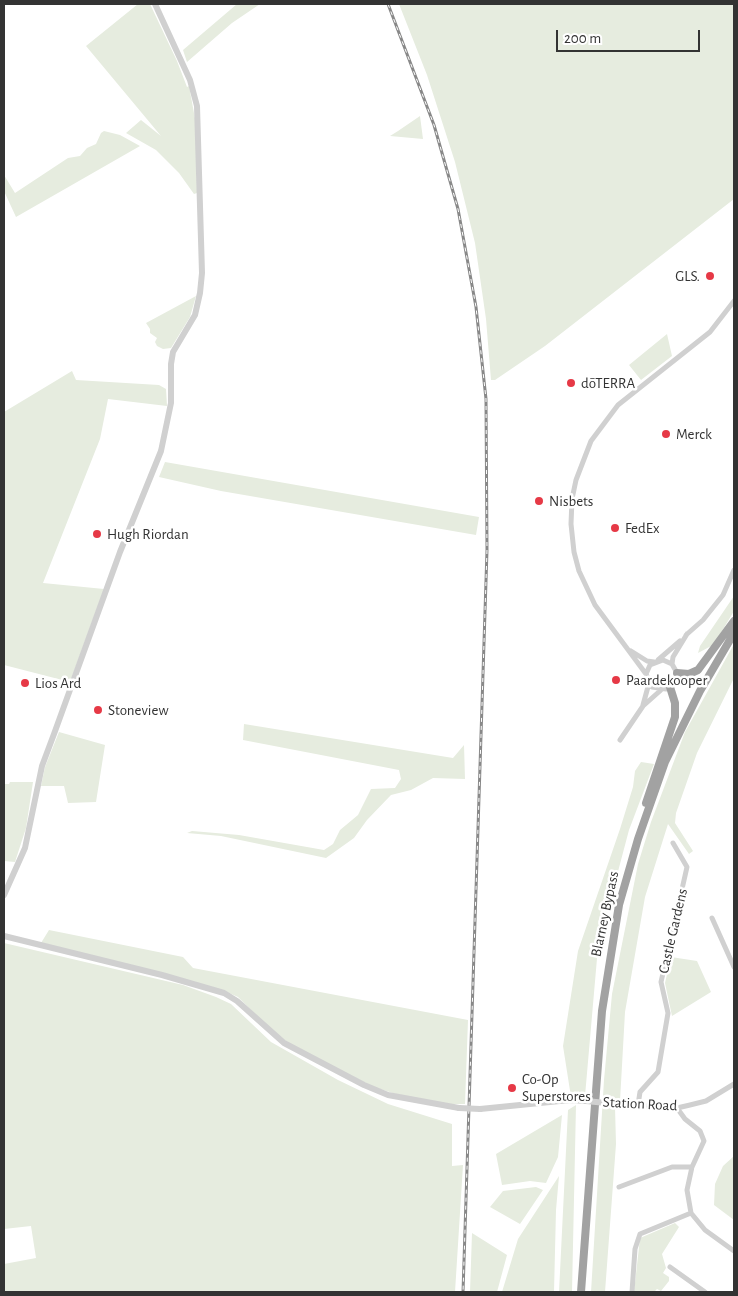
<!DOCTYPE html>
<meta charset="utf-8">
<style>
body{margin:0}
#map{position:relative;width:738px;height:1296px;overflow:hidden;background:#fff;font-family:"Alegreya Sans",sans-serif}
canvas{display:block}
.frame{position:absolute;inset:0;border:5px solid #333;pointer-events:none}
.scale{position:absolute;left:556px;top:30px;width:144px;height:22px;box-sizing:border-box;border:2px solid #333;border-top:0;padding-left:6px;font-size:15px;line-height:18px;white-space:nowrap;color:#333;-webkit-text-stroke:4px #fff;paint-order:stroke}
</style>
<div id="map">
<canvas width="738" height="1296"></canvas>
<div class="frame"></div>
<div class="scale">200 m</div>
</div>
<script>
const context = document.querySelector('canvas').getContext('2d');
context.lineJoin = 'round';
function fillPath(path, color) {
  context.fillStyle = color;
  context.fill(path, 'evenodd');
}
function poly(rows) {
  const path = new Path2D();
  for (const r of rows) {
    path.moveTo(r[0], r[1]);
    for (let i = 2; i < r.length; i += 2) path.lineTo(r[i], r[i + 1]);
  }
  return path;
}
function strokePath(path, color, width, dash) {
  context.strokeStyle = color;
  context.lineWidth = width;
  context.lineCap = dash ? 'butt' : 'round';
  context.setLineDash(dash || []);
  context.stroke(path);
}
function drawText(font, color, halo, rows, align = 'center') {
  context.font = font + ' "Alegreya Sans",sans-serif';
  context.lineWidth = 5;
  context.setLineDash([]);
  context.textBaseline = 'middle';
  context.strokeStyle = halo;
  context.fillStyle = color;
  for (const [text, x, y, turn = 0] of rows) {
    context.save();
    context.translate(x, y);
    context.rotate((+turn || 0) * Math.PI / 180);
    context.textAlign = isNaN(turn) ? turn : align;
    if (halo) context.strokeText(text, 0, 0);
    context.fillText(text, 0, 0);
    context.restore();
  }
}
fillPath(poly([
 [138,4,150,4,177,61,187,87,189,86,196,124,197,193,194,194,179,173,156,150,126,133,141,120,161,136,86,46],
 [237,4,260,4,232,23,187,62,183,50],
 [399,4,734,4,734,199,545,346,495,380,491,380,486,319,475,243,455,162,427,75],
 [420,116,423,139,390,136,398,131],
 [104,131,120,135,140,146,16,217,4,191,4,175,15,193,68,158,80,156,87,148,96,144,101,133],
 [196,296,190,317,171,348,163,349,157,346,155,342,157,338,150,333,150,329,146,323],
 [667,334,672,356,641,380,629,365],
 [72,371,76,380,159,385,166,389,167,406,108,399,100,439,43,583,104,589,70,682,4,665,4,412],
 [165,462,479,517,476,535,221,491,159,477],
 [734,596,734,611,725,626,713,645,698,653,700,646],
 [734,644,734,678,697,753,676,813,675,823,693,851,689,854,668,824,645,897,625,1012,620,1101,616,1101,615,1107,616,1144,605,1292,591,1292,604,1080,612,994,638,864,651,822,685,732],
 [244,724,453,758,464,745,465,779,433,778,411,790,391,795,367,820,354,838,326,858,221,836,187,833,192,831,239,835,324,850,333,844,340,830,358,815,371,789,395,788,401,779,399,770,243,740],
 [59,732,105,745,96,802,68,803,64,786,41,786,45,767],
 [641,762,654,764,629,830,598,947,585,1096,571,1097,563,1046,578,951,620,829,633,787,635,771],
 [10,782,33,782,26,828,15,862,4,861,4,784,9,784],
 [49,930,183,957,193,968,468,1020,465,1104,447,1104,399,1095,374,1087,302,1051,275,1034,238,997,222,990,41,943],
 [4,943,183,985,216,997,231,1004,271,1042,338,1080,388,1104,452,1124,452,1166,463,1165,455,1292,4,1292,4,1264,36,1258,31,1226,4,1229],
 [671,957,697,961,711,992,672,1016,665,983],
 [576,1105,572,1292,559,1292,568,1110],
 [562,1115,558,1157,546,1183,530,1181,502,1185,496,1154],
 [734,1156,734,1220,714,1205,715,1184,723,1166],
 [559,1176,556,1210,554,1292,502,1292,518,1239],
 [536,1187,543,1190,520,1224,490,1207,503,1191],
 [675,1223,679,1227,662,1254,666,1268,663,1273,669,1277,669,1281,661,1291,657,1289,654,1292,634,1292,640,1238],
 [472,1233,507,1255,497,1292,470,1292]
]), '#e6ecdf');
strokePath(poly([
 [686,635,703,620,723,595,734,570],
 [631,651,647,661,654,662],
 [658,660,680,641],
 [672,664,663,660,650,665,646,674,652,687,666,689,674,683,677,673,672,664,673,657,687,634],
 [646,674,595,605,579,571,574,552,571,524,572,499,576,480,591,441,618,405,710,332,734,301],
 [643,705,649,683],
 [620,740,643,706,661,690],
 [712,918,734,967],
 [616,1104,677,1108,690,1105,706,1101,734,1084],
 [638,1105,640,1092,658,1072,668,1013,661,982,687,867,673,843],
 [677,1108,685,1119,700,1131,704,1141,692,1167,687,1190,691,1213,705,1230,734,1251],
 [619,1187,672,1167,692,1167],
 [670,1267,705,1292],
 [632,1292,635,1249,640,1234,691,1213]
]), '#d0d0d0', 5);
strokePath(poly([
 [4,895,25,848,42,766,54,734,120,552,161,451,171,403,171,364,173,352,195,315,200,293,202,273,197,106,190,80,155,4],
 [4,936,162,975,224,993,237,1001,284,1043,364,1085,388,1095,459,1108],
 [480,1109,570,1100,586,1101]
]), '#d0d0d0', 6);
strokePath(poly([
 [677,673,689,674,698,670,734,621],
 [646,803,675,717,675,703,670,687],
 [581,1292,602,1011,619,905,638,839,665,762,700,691,734,633]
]), '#a2a2a2', 8);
const rail = poly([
 [388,4,434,125,458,209,476,307,486,399,487,550,463,1292]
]);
strokePath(rail, '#888', 3);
strokePath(rail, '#fff', 1, [4]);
strokePath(poly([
 [586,1101,616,1104],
 [459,1108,480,1109]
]), '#d0d0d0', 6);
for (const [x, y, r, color] of [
 [710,276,5,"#e63946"],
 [571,383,5,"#e63946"],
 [666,434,5,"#e63946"],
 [539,501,5,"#e63946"],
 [615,528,5,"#e63946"],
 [97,534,5,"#e63946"],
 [616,680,5,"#e63946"],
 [25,683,5,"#e63946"],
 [98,710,5,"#e63946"],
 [512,1088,5,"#e63946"]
]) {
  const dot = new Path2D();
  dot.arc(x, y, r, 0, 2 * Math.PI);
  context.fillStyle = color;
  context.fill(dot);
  strokePath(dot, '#fff', 2);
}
drawText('15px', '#333', '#fff', [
 ["GLS.",700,276,"right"],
 ["dōTERRA",581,383],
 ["Merck",676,434],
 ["Nisbets",549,501],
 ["FedEx",625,528],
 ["Hugh Riordan",107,534],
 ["Paardekooper",626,680],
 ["Lios Ard",35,683],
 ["Stoneview",108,710],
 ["Co-Op",522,1079],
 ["Superstores",522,1096]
], 'left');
drawText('15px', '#333', '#fff', [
 ["Blarney Bypass",605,914,-78],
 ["Castle Gardens",673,931,-77],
 ["Station Road",640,1104,3]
]);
</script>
